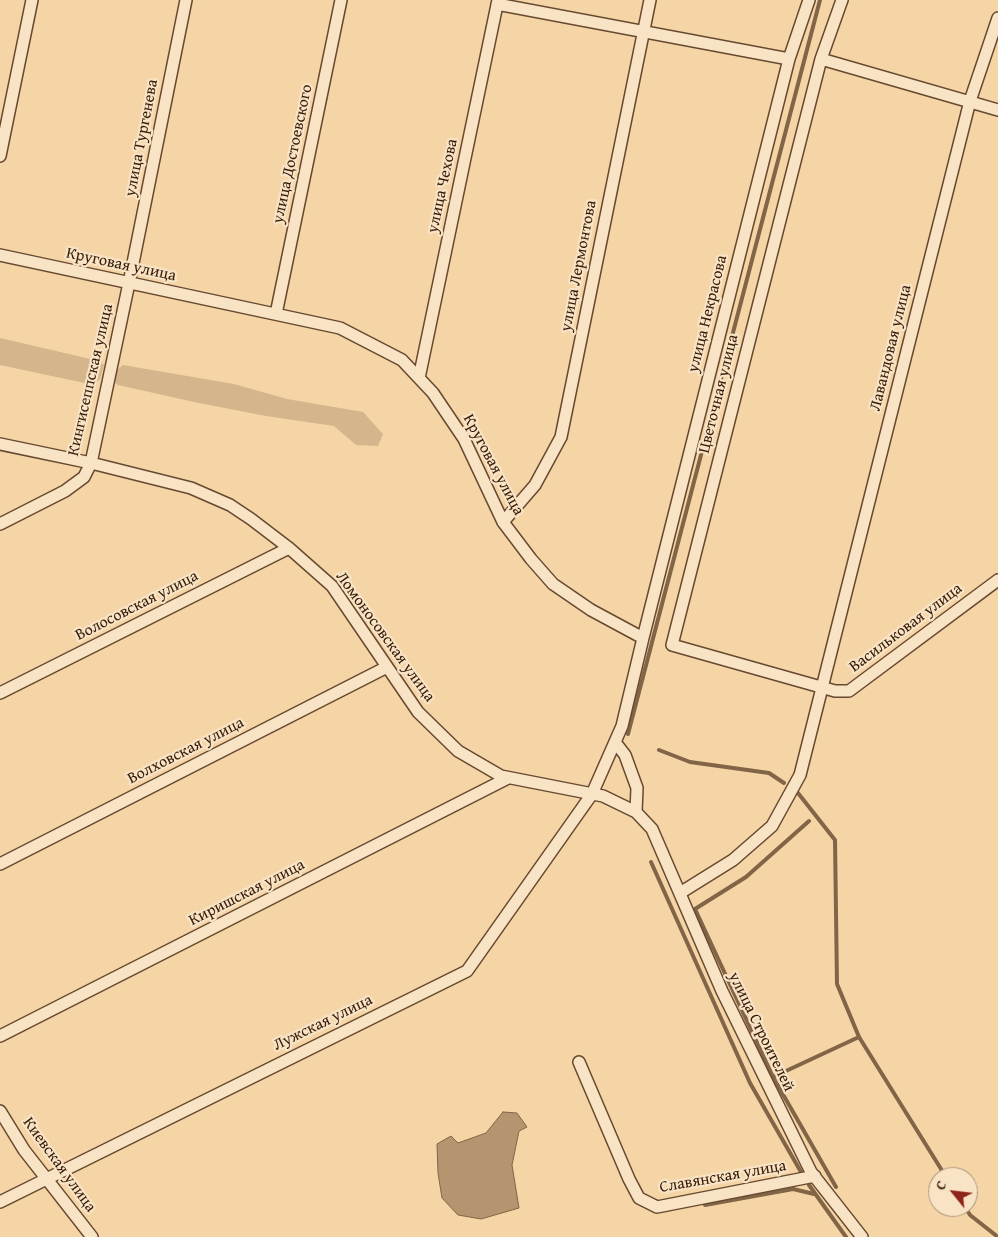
<!DOCTYPE html>
<meta charset="utf-8">
<style>
body{margin:0}
#map{position:relative;width:998px;height:1237px;overflow:hidden;background:#f5d4a6;font-family:"Gentium Book Plus",serif}
canvas{display:block}
.north{position:absolute;left:928px;top:1167px;width:50px;height:50px;box-sizing:border-box;background:#f8e3c5;border:1px solid #aa9379;border-radius:50%;rotate:299deg;font-size:14px;font-weight:700;line-height:20px;text-align:center;color:#361b07}
.north::after{content:'';display:block;margin:auto;width:18px;height:22px;background:#8f2418;clip-path:polygon(50% 0,100% 100%,50% 72%,0 100%)}
</style>
<div id="map">
<canvas width="998" height="1237"></canvas>
<div class="north">С</div>
</div>
<script>
const context = document.querySelector('canvas').getContext('2d');
context.lineJoin = 'round';
function fillPath(path, color) {
  context.fillStyle = color;
  context.fill(path, 'evenodd');
}
function poly(rows) {
  const path = new Path2D();
  for (const r of rows) {
    path.moveTo(r[0], r[1]);
    for (let i = 2; i < r.length; i += 2) path.lineTo(r[i], r[i + 1]);
  }
  return path;
}
function strokePath(path, color, width, dash) {
  context.strokeStyle = color;
  context.lineWidth = width;
  context.lineCap = dash ? 'butt' : 'round';
  context.setLineDash(dash || []);
  context.stroke(path);
}
function drawText(font, color, halo, rows, align = 'center') {
  context.font = font + ' "Gentium Book Plus",serif';
  context.lineWidth = 4.5;
  context.setLineDash([]);
  context.textBaseline = 'middle';
  context.strokeStyle = halo;
  context.fillStyle = color;
  for (const [text, x, y, turn = 0] of rows) {
    context.save();
    context.translate(x, y);
    context.rotate((+turn || 0) * Math.PI / 180);
    context.textAlign = isNaN(turn) ? turn : align;
    if (halo) context.strokeText(text, 0, 0);
    context.fillText(text, 0, 0);
    context.restore();
  }
}
fillPath(poly([
 [0,338,99,361,104,365,100,379,94,385,0,365],
 [123,365,234,384,287,399,363,412,383,434,378,446,356,445,334,426,266,416,194,402,118,385,114,382,117,370]
]), '#d5b58b');
const water = poly([
 [503,1112,517,1113,527,1127,519,1131,512,1165,519,1208,481,1219,458,1215,442,1198,438,1173,437,1144,451,1136,458,1143,486,1133,503,1112]
]);
fillPath(water, '#b49570');
strokePath(water, '#826446', 1);
strokePath(poly([
 [628,734,820,0],
 [659,750,690,762,769,773,784,783],
 [798,793,835,840,837,984,859,1037,946,1177],
 [809,821,746,877,695,909,773,1077,836,1187],
 [651,862,750,1083,801,1172],
 [773,1077,859,1037],
 [809,1185,846,1237],
 [705,1205,793,1189,814,1194],
 [965,1207,970,1215,998,1237]
]), '#826446', 4);
const street = poly([
 [842,0,821,59,672,645,835,691,849,691,998,580],
 [497,4,789,59],
 [821,59,998,110],
 [0,156,32,0],
 [0,255,340,328,402,360,433,393,464,439,503,522,531,559,553,584,591,610,643,638,622,726,592,794,467,971,0,1202],
 [276,314,341,0],
 [419,378,498,0],
 [0,444,91,463,191,488,230,505,251,519,289,548,332,586,418,712,458,751,501,776,603,796,636,812,652,829,722,991,811,1172,862,1237],
 [503,522,535,485,561,437,650,0],
 [0,524,65,491,84,477,91,463,129,283,186,0],
 [643,638,789,59,809,0],
 [0,693,289,548],
 [615,742,625,755,637,788,636,812],
 [0,864,387,667],
 [680,893,733,860,772,826,800,775,970,101,998,18],
 [0,1036,508,778],
 [579,1062,629,1179,639,1198,657,1207,815,1176],
 [0,1111,24,1150,92,1237]
]);
strokePath(street, '#66492f', 14);
strokePath(street, '#f8e3c5', 11);
drawText('16px', '#361b07', '#f8e3c5', [
 ["улица Тургенева",142,138,-79],
 ["улица Достоевского",293,154,-78],
 ["улица Чехова",443,186,-78],
 ["Круговая улица",121,265,12],
 ["улица Лермонтова",579,266,-79],
 ["улица Некрасова",708,314,-76],
 ["Лавандовая улица",891,348,-76],
 ["Кингисеппская улица",91,380,-77],
 ["Цветочная улица",719,394,-76],
 ["Круговая улица",493,465,62],
 ["Волосовская улица",137,606,-27],
 ["Васильковая улица",906,628,-37],
 ["Ломоносовская улица",385,637,54],
 ["Волховская улица",186,751,-27],
 ["Киришская улица",247,893,-27],
 ["Лужская улица",323,1023,-26],
 ["улица Строителей",761,1032,64],
 ["Киевская улица",59,1165,54],
 ["Славянская улица",723,1177,-10]
]);
</script>
